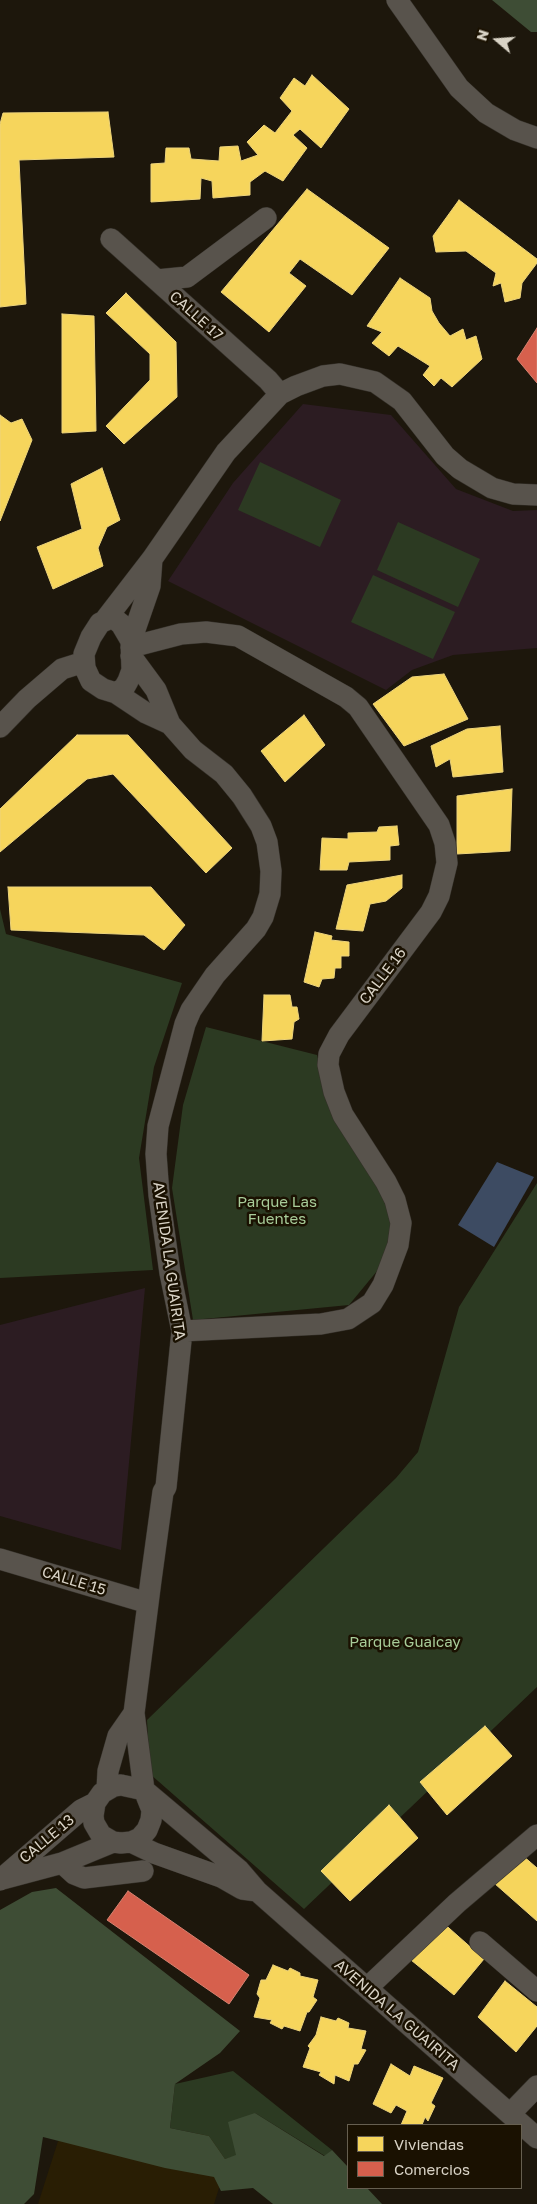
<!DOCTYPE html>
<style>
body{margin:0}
#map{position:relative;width:537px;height:2204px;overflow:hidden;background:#1d170c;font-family:"Golos Text",sans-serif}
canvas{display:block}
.legend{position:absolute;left:347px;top:2124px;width:175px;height:65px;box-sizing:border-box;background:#1a1101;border:1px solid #665f50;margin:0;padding:6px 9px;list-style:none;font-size:15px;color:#d9d3c6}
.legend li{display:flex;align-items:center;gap:10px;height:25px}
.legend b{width:25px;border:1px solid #665f50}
.north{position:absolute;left:472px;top:15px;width:50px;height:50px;-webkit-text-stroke:4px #1a1101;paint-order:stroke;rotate:288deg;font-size:14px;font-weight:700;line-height:20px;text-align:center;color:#d9d3c6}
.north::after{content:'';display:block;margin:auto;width:18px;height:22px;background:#d9d3c6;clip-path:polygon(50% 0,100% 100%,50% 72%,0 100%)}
</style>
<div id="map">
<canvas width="537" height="2204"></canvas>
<ul class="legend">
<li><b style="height:14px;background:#f6d55c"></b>Viviendas</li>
<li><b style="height:14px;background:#d6604d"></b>Comercios</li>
</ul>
<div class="north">N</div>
</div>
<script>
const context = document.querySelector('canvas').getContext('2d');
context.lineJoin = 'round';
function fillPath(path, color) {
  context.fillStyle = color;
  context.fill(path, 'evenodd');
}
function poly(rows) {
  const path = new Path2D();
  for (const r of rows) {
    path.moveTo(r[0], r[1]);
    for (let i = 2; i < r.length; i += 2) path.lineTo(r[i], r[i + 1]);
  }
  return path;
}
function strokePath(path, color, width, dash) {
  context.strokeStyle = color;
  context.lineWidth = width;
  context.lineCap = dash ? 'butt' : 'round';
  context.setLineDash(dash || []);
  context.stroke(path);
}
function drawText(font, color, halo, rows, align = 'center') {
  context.font = font + ' "Golos Text",sans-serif';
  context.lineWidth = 5;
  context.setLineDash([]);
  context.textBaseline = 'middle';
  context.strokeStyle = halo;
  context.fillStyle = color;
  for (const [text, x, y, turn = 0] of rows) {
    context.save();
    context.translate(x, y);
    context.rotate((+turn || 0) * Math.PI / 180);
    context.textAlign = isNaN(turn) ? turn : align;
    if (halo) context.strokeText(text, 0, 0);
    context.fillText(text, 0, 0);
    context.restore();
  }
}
fillPath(poly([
 [67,2113,89,2124,235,2137,214,2204,38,2204]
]), '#291e04');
fillPath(poly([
 [303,404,391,415,456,489,513,511,537,510,537,648,453,655,412,670,386,690,168,581,233,483],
 [145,1288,121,1550,0,1516,0,1325]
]), '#2c1c22');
fillPath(poly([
 [260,462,341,500,320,547,238,510],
 [398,522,480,559,458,607,377,570],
 [373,575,455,612,433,659,351,622],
 [0,909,6,934,182,983,154,1067,139,1158,153,1270,0,1278],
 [206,1027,317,1055,330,1106,378,1183,392,1225,382,1265,349,1305,193,1320,172,1188,183,1105],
 [537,1183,537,1687,304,1909,150,1774,147,1720,396,1478,418,1452,459,1307],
 [233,2071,332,2150,325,2156,255,2113,236,2156,225,2159,209,2136,170,2128,175,2084]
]), '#2c3a22');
fillPath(poly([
 [492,0,537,0,537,32,531,32],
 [56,1888,240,2031,220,2053,175,2084,170,2128,209,2136,225,2159,236,2155,228,2122,255,2113,324,2156,332,2150,348,2167,348,2188,367,2188,382,2204,273,2204,253,2188,221,2191,214,2177,165,2168,43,2137,34,2194,24,2204,0,2204,0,1910,32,1892]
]), '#3e4d35');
fillPath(poly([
 [497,1162,534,1177,494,1247,458,1225]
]), '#3d4b62');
const homes = poly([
 [312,75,349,109,321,148,300,129,293,135,307,148,283,181,265,171,250,182,250,195,213,198,212,181,201,178,200,199,151,202,151,164,165,163,166,148,189,148,191,159,219,161,220,147,238,146,241,161,258,155,247,142,264,125,275,133,292,111,280,98,294,78,305,86,312,75],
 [108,112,114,157,19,160,26,304,0,307,0,124,3,113,108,112],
 [307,189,389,248,352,295,300,259,289,273,306,286,269,332,221,292,307,189],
 [459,200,537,259,537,263,522,283,520,298,505,302,501,283,493,286,496,273,466,251,436,252,433,236,459,200],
 [400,278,430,298,432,311,439,323,450,336,463,329,466,340,476,336,482,359,452,387,441,378,434,386,423,375,430,366,398,346,389,356,372,343,382,332,367,326,400,278],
 [126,293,176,342,177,397,124,444,106,426,150,380,150,354,106,313,126,293],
 [62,314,94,316,96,431,62,433,62,314],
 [0,415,11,423,22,419,32,440,0,521,0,415],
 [102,468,120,520,107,527,98,548,103,566,53,589,37,547,82,529,71,484,102,468],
 [444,674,468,719,404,746,373,704,412,677,444,674],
 [304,715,325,745,285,782,261,751,304,715],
 [500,726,503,772,453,777,450,759,436,767,431,746,467,729,500,726],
 [77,735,128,735,232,848,206,873,113,774,87,779,0,852,0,809,77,735],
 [512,789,510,851,457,854,457,796,512,789],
 [397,826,399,845,390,846,390,860,349,862,347,870,320,870,322,838,348,839,348,833,377,832,379,827,397,826],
 [402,875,402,888,386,901,370,904,363,931,336,929,347,885,402,875],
 [8,887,151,887,185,925,164,950,144,935,11,930,8,887],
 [315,932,332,936,331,940,349,942,349,956,341,956,341,968,335,968,334,978,322,979,319,987,304,982,315,932],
 [264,995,290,995,292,1007,297,1007,299,1019,294,1022,292,1039,262,1041,264,995],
 [485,1726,512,1756,447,1815,420,1782,485,1726],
 [389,1805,418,1838,350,1901,321,1871,389,1805],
 [522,1855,537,1868,537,1921,494,1883,522,1855],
 [441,1921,484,1959,454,1995,411,1960,441,1921],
 [273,1965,288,1971,290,1968,300,1973,300,1976,318,1980,313,1997,317,2000,309,2012,307,2012,300,2031,284,2026,282,2029,270,2023,272,2020,254,2017,260,1998,257,1994,261,1980,266,1980,273,1965],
 [505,1981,537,2007,537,2026,516,2052,478,2017,505,1981],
 [321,2017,336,2021,338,2018,349,2023,348,2028,366,2031,361,2049,366,2050,358,2064,354,2064,349,2081,335,2075,334,2084,319,2075,321,2072,303,2067,310,2048,308,2046,316,2035,321,2017],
 [391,2064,410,2076,414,2066,443,2078,431,2103,435,2106,428,2121,425,2117,422,2125,401,2125,407,2111,396,2105,391,2113,373,2104,391,2064]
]);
fillPath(homes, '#f6d55c');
strokePath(homes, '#edd47c', 1);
const shops = poly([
 [537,328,537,383,517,359,537,328],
 [128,1891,249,1975,229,2004,107,1920,128,1891]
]);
fillPath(shops, '#d6604d');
strokePath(shops, '#d78271', 1);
const minor = poly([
 [397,0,459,88,486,113,515,130,537,138],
 [111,239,268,380,280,394],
 [157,280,187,277,266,218],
 [105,620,152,559,226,452,280,394,296,386,323,376,340,374,375,382,402,401,445,456,460,469,492,488,513,494,537,495],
 [131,641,121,624,116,620,111,618,100,623,91,637,84,654,85,668,91,681,103,689,116,693,124,688,128,681,132,670,131,641,150,586,152,559],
 [131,647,181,634,206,632,238,636,346,697,358,707,439,825,445,843,447,863,439,896,431,912,339,1035,329,1054,328,1065,334,1092,343,1115,386,1182,395,1200,401,1223,398,1245,383,1285,372,1303,348,1319,321,1324,182,1331],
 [131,656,156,690,170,724,193,750,224,774,242,796,261,826,267,842,271,871,270,894,263,917,256,929,215,975,191,1010,185,1024,158,1126,156,1154,159,1195,170,1273,182,1331,166,1487,163,1492,151,1580,134,1713,144,1790,239,1870,257,1891,537,2138],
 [116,693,146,713,170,724],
 [0,727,27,699,62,669,84,662],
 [0,1559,148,1603],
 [121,1785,144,1790,152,1810,151,1820,147,1830,140,1838,131,1842,121,1843,113,1842,101,1835,94,1823,93,1816,95,1803,102,1793,114,1786,121,1785],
 [107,1789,108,1771,118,1736,134,1713],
 [131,1842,154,1853,221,1877,242,1889,257,1891],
 [62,1863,74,1874,84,1878,143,1871],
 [2,1879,62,1863,113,1842],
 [0,1880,81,1810,95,1803],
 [480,1942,537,1991],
 [367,1988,457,1903,537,1835],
 [510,2114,537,2086]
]);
strokePath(minor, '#35312a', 22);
strokePath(minor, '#58534c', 21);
drawText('15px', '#d9d3c6', '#1a1101', [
 ["CALLE 17",196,316,42],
 ["CALLE 16",383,976,-53],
 ["AVENIDA LA GUAIRITA",169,1261,82],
 ["CALLE 15",74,1581,17],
 ["CALLE 13",47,1839,-40],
 ["AVENIDA LA GUAIRITA",397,2015,41]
]);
drawText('15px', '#a8cc99', '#1a1101', [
 ["Parque Las",277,1202],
 ["Fuentes",277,1219],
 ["Parque Guaicay",405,1642]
]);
</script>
